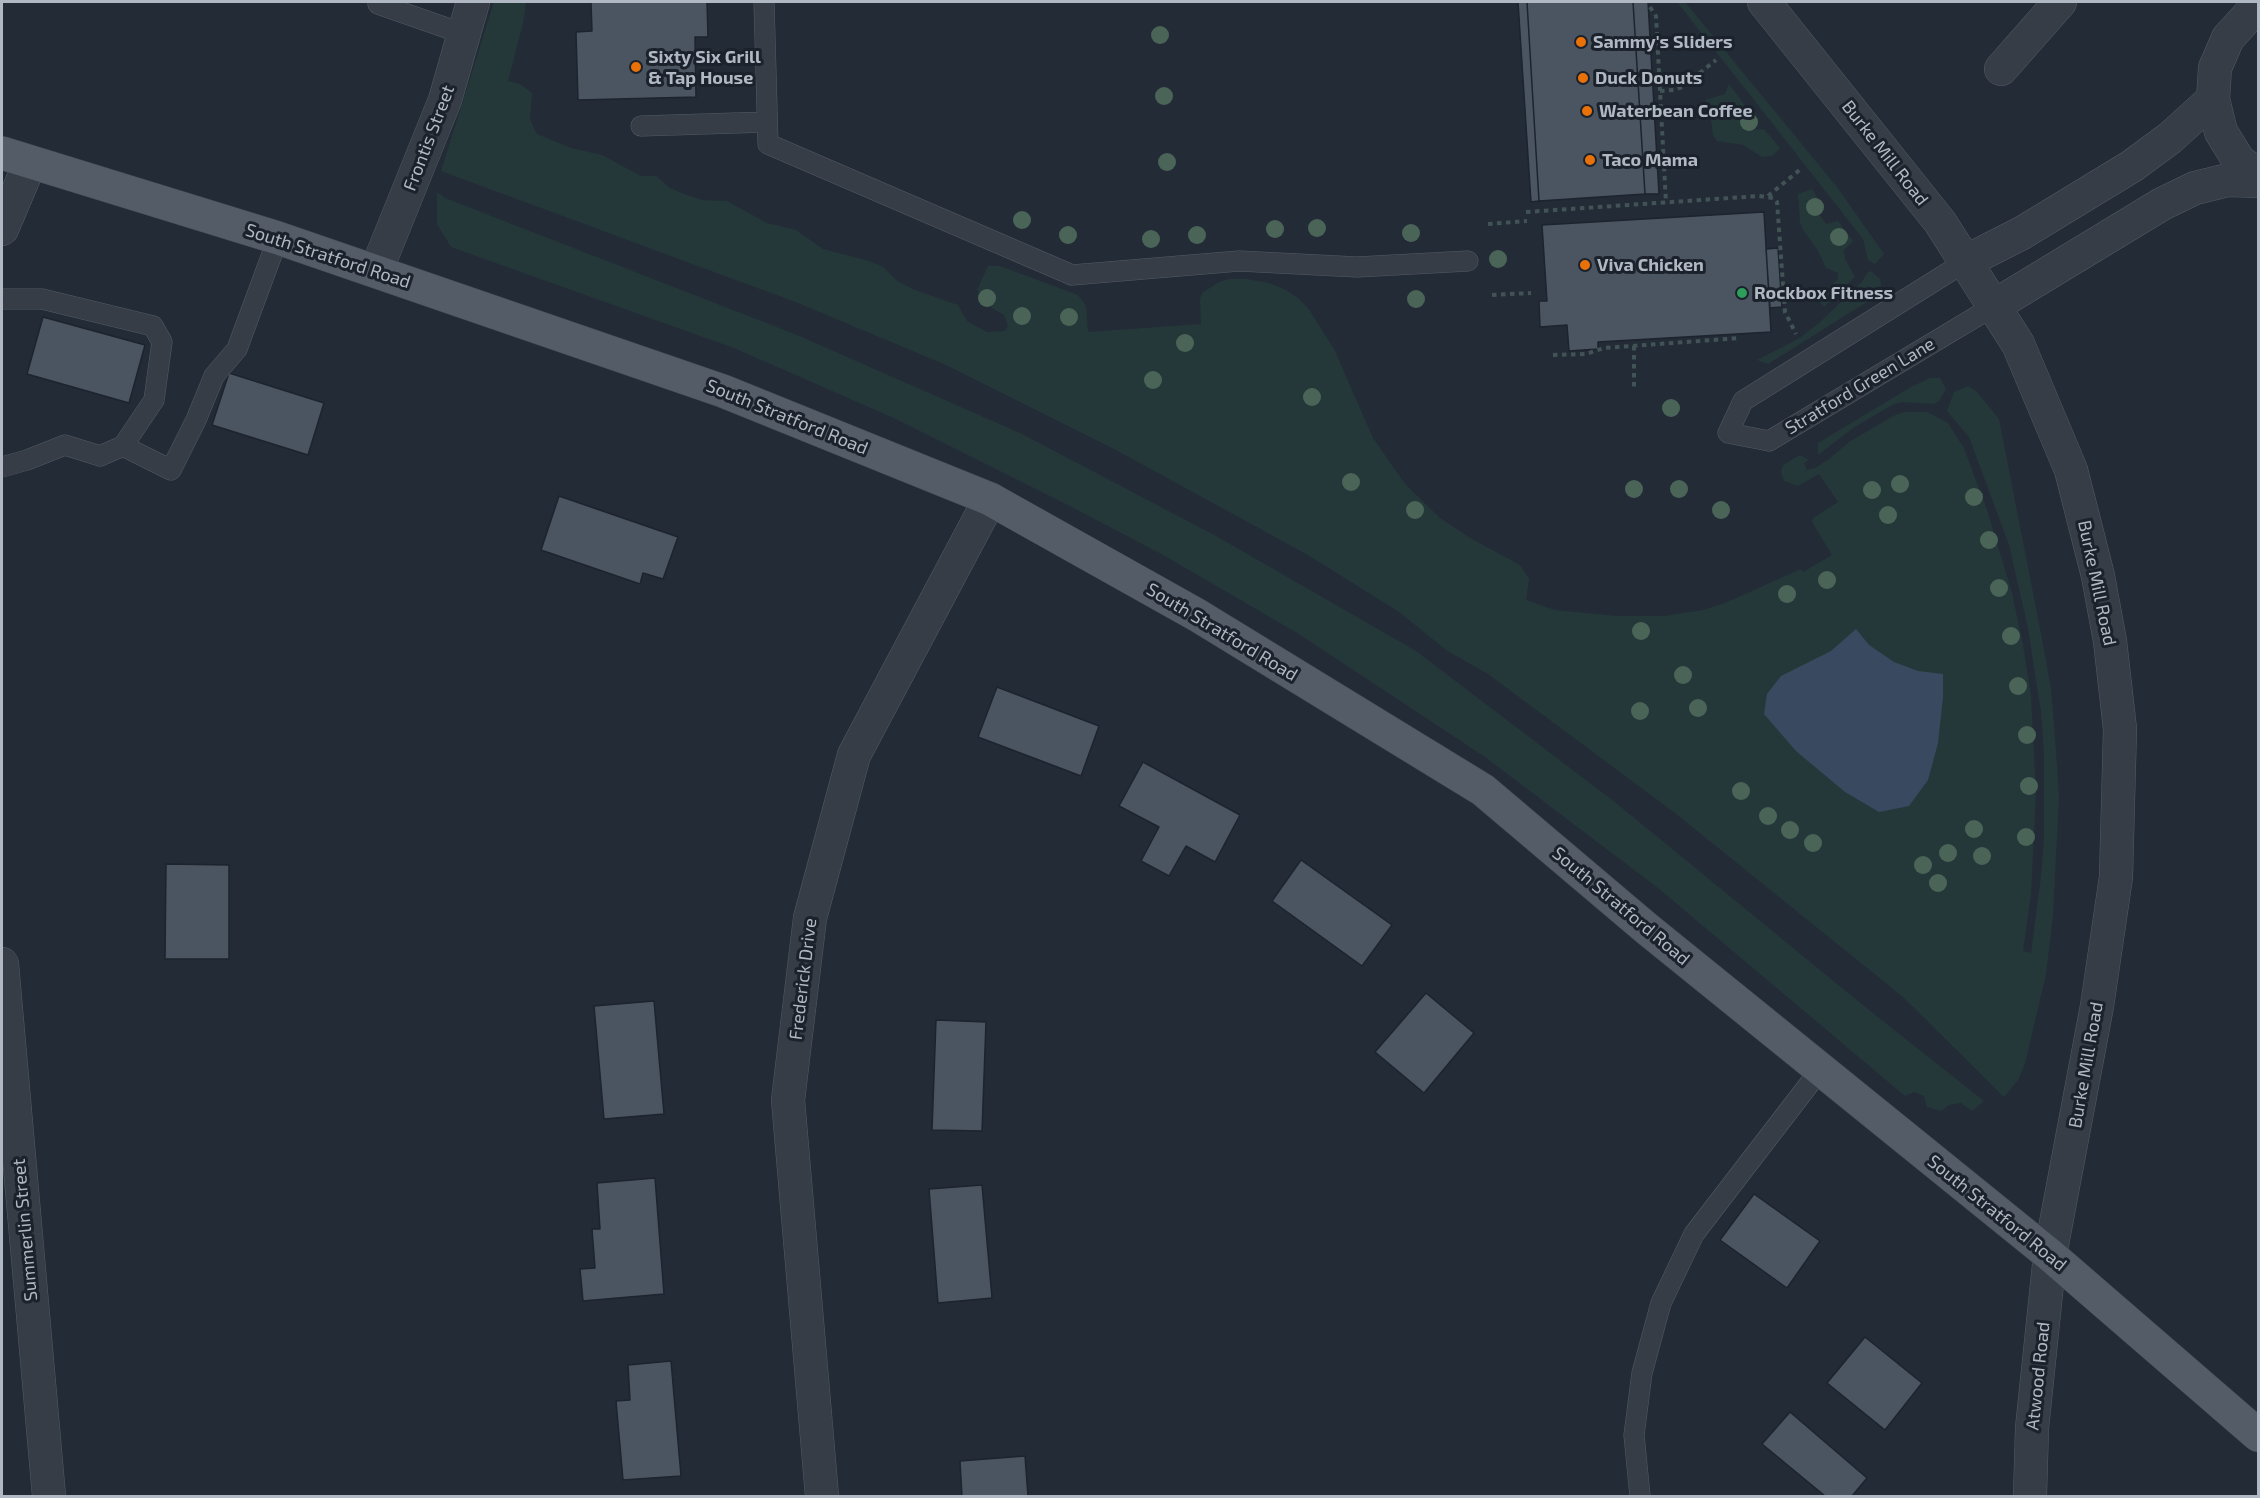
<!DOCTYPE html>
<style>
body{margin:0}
#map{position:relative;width:2260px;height:1498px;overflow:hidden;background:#232b37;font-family:"Exo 2",sans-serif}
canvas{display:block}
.frame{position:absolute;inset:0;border:3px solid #b0b8c4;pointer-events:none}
</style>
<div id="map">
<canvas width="2260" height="1498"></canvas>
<div class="frame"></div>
</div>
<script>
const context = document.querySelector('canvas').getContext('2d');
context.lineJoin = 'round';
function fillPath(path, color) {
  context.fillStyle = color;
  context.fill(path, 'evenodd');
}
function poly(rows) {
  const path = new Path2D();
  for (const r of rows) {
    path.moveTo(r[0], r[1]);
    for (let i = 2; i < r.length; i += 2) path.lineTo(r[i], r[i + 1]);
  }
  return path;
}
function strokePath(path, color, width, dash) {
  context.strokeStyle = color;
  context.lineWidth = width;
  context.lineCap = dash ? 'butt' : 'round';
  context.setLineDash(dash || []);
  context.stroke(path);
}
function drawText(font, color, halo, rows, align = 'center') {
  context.font = font + ' "Exo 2",sans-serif';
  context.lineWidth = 6;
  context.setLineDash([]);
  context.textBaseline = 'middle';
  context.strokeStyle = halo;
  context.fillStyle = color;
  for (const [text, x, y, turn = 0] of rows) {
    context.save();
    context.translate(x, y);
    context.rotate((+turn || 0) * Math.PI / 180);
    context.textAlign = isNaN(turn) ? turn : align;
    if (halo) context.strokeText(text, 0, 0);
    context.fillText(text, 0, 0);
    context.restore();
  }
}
fillPath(poly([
 [494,2,526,2,523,23,508,81,520,84,532,93,530,120,537,134,571,148,602,155,641,176,656,176,670,188,684,194,702,200,727,201,767,223,796,230,823,249,869,261,883,267,897,281,915,290,958,305,967,321,987,332,1005,331,1008,326,1004,315,992,308,977,290,988,266,1000,266,1078,295,1086,306,1088,332,1201,324,1200,299,1202,293,1219,282,1229,279,1246,279,1269,283,1284,289,1298,298,1308,308,1334,349,1373,438,1405,484,1440,518,1470,538,1520,565,1529,579,1526,600,1555,610,1616,616,1664,616,1703,610,1725,603,1801,569,1803,572,1832,555,1812,522,1813,518,1838,502,1819,474,1798,486,1784,481,1781,472,1783,465,1800,455,1809,460,1804,463,1807,470,1815,468,1829,459,1849,442,1893,416,1904,412,1927,412,1948,423,1964,448,1988,513,2012,593,2023,645,2031,696,2036,793,2031,894,2023,951,2031,953,2041,876,2044,838,2044,753,2041,712,2028,628,2009,545,1969,437,1947,411,1954,392,1968,386,1977,392,1999,419,2042,639,2051,689,2056,751,2059,797,2053,915,2046,974,2025,1064,2018,1080,2004,1097,1903,997,1675,813,1488,674,1446,650,1399,612,1308,555,1114,449,946,365,798,303,441,171],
 [1677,2,1685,2,1837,187,1884,254,1875,264,1868,260,1863,239],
 [1729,84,1746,107,1743,112,1743,124,1747,130,1764,129,1780,148,1772,156,1762,157,1743,145,1717,141,1713,135,1710,113,1705,100,1725,94],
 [1812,189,1820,202,1812,204,1812,210,1819,214,1826,224,1838,221,1853,241,1844,250,1845,259,1855,277,1824,307,1816,297,1838,279,1838,273,1826,268,1817,249,1803,230,1800,222,1798,194],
 [437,192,445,198,797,335,1020,433,1216,536,1416,651,1616,803,1864,1006,1984,1101,1972,1111,1961,1103,1949,1105,1941,1111,1927,1107,1924,1096,1914,1092,1905,1096,1658,888,1485,757,1299,634,1165,556,1068,505,896,419,734,348,451,247,437,224],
 [1871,271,1880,279,1881,285,1878,292,1870,300,1768,364,1757,360,1800,338,1819,323,1861,283,1867,273],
 [1930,378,1940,378,1946,389,1939,401,1934,404,1902,402,1894,404,1853,428,1818,455,1818,443,1911,387]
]), '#253839');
fillPath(poly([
 [1856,629,1869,645,1894,662,1918,671,1943,674,1943,697,1938,743,1928,780,1909,806,1879,812,1845,792,1796,751,1764,714,1767,694,1781,676,1831,651]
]), '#39495f');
const building = poly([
 [591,2,707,2,708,37,695,37,696,97,578,100,576,32,592,31,591,2],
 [1518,2,1527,2,1539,201,1531,202,1518,2],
 [1527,2,1633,2,1645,194,1539,201,1527,2],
 [1633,2,1648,2,1659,194,1645,194,1633,2],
 [1764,212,1771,332,1598,342,1598,349,1569,351,1567,325,1540,327,1539,301,1547,301,1542,225,1764,212],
 [1778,248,1782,307,1770,308,1766,249,1778,248],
 [43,317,145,345,129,403,27,374,43,317],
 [229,373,324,403,308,455,212,425,229,373],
 [559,496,678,537,663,579,643,573,640,584,541,550,559,496],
 [997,687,1099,726,1081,776,978,737,997,687],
 [1143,762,1240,815,1215,862,1186,846,1169,876,1141,861,1159,827,1119,806,1143,762],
 [1301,860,1392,925,1362,966,1272,901,1301,860],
 [166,864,229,865,229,959,165,959,166,864],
 [1426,993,1474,1033,1424,1093,1375,1052,1426,993],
 [654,1001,664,1114,604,1119,594,1006,654,1001],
 [936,1020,986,1022,982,1131,932,1130,936,1020],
 [655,1178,664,1294,583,1301,580,1269,595,1268,592,1229,600,1229,597,1183,655,1178],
 [982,1185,992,1298,938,1303,929,1189,982,1185],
 [1754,1194,1820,1241,1787,1288,1720,1240,1754,1194],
 [1865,1337,1922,1383,1885,1430,1827,1383,1865,1337],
 [671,1361,681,1476,623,1480,616,1401,630,1400,628,1365,671,1361],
 [1790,1412,1867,1478,1852,1496,1825,1496,1762,1444,1790,1412],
 [1025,1456,1028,1496,962,1496,960,1461,1025,1456]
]);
fillPath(building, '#4b5562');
strokePath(building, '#1d242e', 1.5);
const service = poly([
 [764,2,768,144,1072,275,1239,261,1357,267,1468,261],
 [378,4,464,34],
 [641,126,767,122],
 [1965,262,1743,401,1728,433,1769,441,1994,306],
 [2,299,42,299,153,326,162,342,154,400,123,446,100,456,65,445,27,460,2,467],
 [123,446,171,470,196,420,214,376,237,349,278,238],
 [1640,1496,1634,1435,1642,1373,1661,1303,1694,1234,1820,1070]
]);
const minor = poly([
 [2258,10,2249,15,2228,38,2215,68,2213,99,2221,132,2239,161,2258,175],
 [2001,69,2060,2],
 [2,229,30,163],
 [1965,262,2022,233,2132,166,2170,138,2213,99],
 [376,271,445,100,473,2],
 [1994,306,2162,204,2195,188,2228,180,2258,181],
 [2,964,49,1496],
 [822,1496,788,1100,810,918,854,755,990,499],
 [2030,1496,2032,1428,2050,1255]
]);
const tertiary = poly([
 [1764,2,1940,222,2018,344,2071,470,2098,576,2110,641,2120,729,2116,877,2097,1006,2050,1255]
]);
const primary = poly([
 [2,153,278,238,723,391,990,499,1197,615,1483,790,1646,928,2050,1255,2258,1435]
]);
strokePath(service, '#535b65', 21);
strokePath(minor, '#535b65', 34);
strokePath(tertiary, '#535b65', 34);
strokePath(primary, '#3f4651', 34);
strokePath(poly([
 [1650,7,1656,16,1666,203],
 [1660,91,1674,90,1682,87,1716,60],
 [1768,196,1802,168],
 [1526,212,1759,196,1773,198,1777,202,1785,312,1796,334],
 [1488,224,1527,221],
 [1492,295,1531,293],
 [1634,346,1634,391],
 [1553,355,1586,354,1604,348,1740,338]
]), '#425355', 4, [4.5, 4.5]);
strokePath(service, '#363d47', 20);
strokePath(minor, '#363d47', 33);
strokePath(tertiary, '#363d47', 33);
strokePath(primary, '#545c67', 33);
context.fillStyle = '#4a6458';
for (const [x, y] of [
 [1160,35],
 [1164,96],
 [1749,122],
 [1167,162],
 [1815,207],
 [1022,220],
 [1317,228],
 [1275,229],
 [1411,233],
 [1068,235],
 [1197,235],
 [1839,237],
 [1151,239],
 [1498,259],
 [987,298],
 [1416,299],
 [1022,316],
 [1069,317],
 [1185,343],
 [1153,380],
 [1312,397],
 [1671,408],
 [1351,482],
 [1900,484],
 [1634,489],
 [1679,489],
 [1872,490],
 [1974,497],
 [1415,510],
 [1721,510],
 [1888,515],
 [1989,540],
 [1827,580],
 [1999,588],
 [1787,594],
 [1641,631],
 [2011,636],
 [1683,675],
 [2018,686],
 [1698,708],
 [1640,711],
 [2027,735],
 [2029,786],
 [1741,791],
 [1768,816],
 [1974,829],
 [1790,830],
 [2026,837],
 [1813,843],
 [1948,853],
 [1982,856],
 [1923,865],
 [1938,883]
]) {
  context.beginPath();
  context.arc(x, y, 9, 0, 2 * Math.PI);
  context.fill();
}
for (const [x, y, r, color] of [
 [1581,42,6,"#e8710a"],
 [636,67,6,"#e8710a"],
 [1583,78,6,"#e8710a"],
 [1587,111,6,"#e8710a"],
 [1590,160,6,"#e8710a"],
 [1585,265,6,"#e8710a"],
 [1742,293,6,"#2e9e5b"]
]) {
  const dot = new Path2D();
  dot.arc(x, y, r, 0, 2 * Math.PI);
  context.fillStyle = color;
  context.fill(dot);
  strokePath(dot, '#1b222c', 2);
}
drawText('bold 18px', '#b0b8c4', '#1b222c', [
 ["Sammy's Sliders",1593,42],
 ["Sixty Six Grill",648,57],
 ["& Tap House",648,78],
 ["Duck Donuts",1595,78],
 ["Waterbean Coffee",1599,111],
 ["Taco Mama",1602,160],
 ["Viva Chicken",1597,265],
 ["Rockbox Fitness",1754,293]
], 'left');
drawText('18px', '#b0b8c4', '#1b222c', [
 ["Frontis Street",429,138,-69],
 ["Burke Mill Road",1885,153,52],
 ["South Stratford Road",328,256,18],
 ["Stratford Green Lane",1860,386,-31],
 ["South Stratford Road",787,417,22],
 ["Burke Mill Road",2097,583,78],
 ["South Stratford Road",1222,632,31],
 ["South Stratford Road",1621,906,40],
 ["Frederick Drive",803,979,-83],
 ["Burke Mill Road",2086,1065,-80],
 ["South Stratford Road",1997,1213,39],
 ["Summerlin Street",25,1230,-95],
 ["Atwood Road",2038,1376,-84]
]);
</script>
